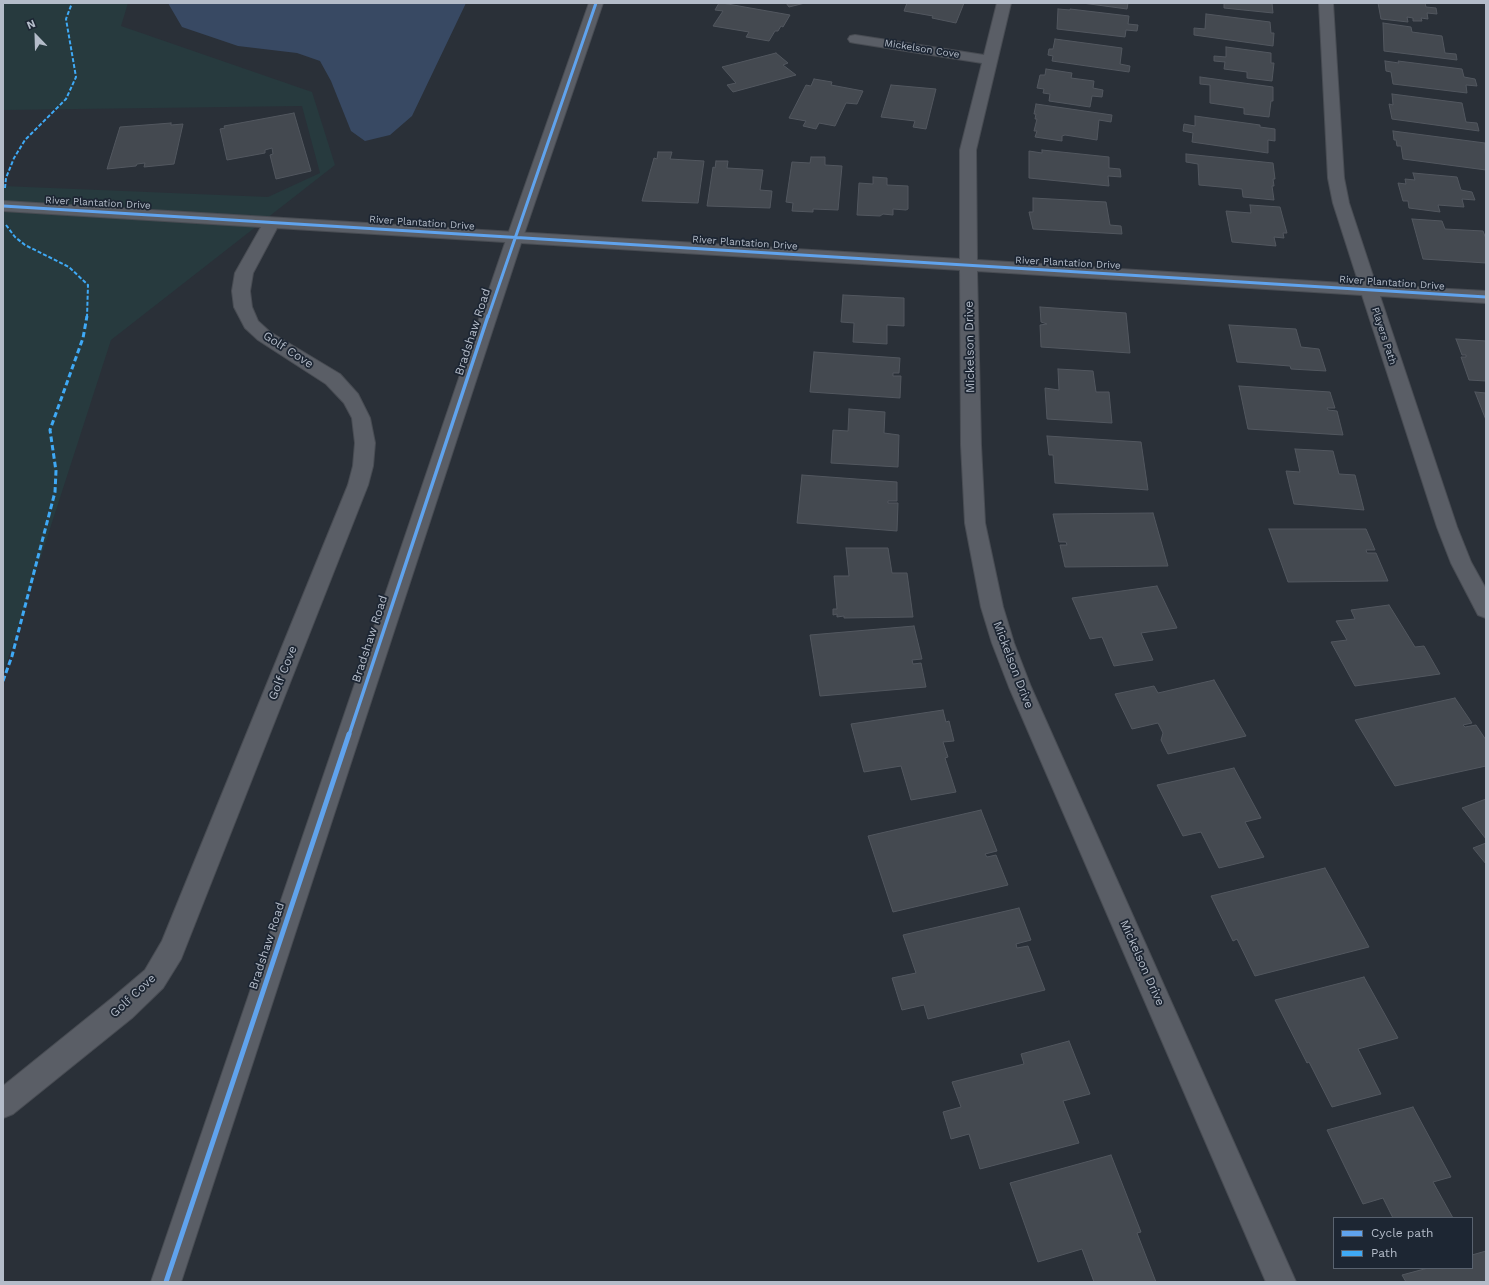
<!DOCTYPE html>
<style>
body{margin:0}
#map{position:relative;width:1489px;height:1285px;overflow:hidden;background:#2a3038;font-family:"Work Sans",sans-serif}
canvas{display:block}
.frame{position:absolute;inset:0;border:4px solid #b4bcc9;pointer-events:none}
.legend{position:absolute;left:1333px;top:1217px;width:140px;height:52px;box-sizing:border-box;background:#1d2633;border:1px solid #59626f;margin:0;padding:5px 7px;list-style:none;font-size:12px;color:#b4bcc9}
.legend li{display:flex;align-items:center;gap:8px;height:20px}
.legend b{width:20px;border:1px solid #59626f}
.north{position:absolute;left:16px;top:16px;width:40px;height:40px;-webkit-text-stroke:3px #1d2633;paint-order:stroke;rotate:337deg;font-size:11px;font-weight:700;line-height:16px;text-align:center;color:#b4bcc9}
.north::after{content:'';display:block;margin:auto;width:14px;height:18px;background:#b4bcc9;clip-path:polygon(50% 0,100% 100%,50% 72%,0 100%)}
</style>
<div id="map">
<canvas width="1489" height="1285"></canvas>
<div class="frame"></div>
<ul class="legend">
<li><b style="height:5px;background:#60a3ed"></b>Cycle path</li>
<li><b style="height:5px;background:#3fa9f5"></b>Path</li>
</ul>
<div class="north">N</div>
</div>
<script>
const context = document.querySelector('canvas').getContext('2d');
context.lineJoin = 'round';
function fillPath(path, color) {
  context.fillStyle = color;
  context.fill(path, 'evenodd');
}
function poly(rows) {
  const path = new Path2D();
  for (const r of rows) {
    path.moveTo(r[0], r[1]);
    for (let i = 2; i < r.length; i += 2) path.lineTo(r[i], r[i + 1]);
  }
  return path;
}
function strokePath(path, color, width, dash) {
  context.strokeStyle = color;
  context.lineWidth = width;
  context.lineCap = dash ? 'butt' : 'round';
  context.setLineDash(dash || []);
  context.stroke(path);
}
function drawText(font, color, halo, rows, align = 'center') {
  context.font = font + ' "Work Sans",sans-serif';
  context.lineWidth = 3.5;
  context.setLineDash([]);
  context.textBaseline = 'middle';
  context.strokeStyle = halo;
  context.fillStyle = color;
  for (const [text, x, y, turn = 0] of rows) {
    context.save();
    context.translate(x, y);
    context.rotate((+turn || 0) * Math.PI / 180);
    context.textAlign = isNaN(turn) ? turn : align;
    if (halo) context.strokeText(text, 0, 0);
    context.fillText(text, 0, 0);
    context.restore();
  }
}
fillPath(poly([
 [3,3,128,3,121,26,312,92,335,165,111,340,3,674,3,186,268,197,320,173,302,106,3,110]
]), '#273a3e');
fillPath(poly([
 [168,3,466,3,412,116,390,135,365,141,351,131,331,81,320,61,297,53,238,46,182,27]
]), '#384963');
const building = poly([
 [719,3,722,3,790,15,783,27,781,26,778,31,775,31,769,41,746,37,749,32,713,26,723,11,715,10,719,3],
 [786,3,805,3,789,7,786,3],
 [907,3,964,3,956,23,932,18,933,16,904,11,907,3],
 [1082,3,1128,3,1127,9,1082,3],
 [1224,3,1272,3,1273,13,1224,8,1224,3],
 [1378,3,1425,3,1426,7,1436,8,1437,14,1427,13,1428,19,1421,18,1422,21,1413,21,1413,18,1407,17,1408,22,1381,19,1378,3],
 [1058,9,1070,10,1070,9,1129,16,1128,24,1138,25,1137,31,1126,30,1125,37,1057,29,1058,9],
 [1206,14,1270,22,1271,33,1274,33,1273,46,1194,35,1194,28,1205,29,1206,14],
 [1383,23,1411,27,1412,32,1442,36,1445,53,1456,54,1457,60,1384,51,1383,23],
 [1055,39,1122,48,1120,64,1130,66,1129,72,1052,61,1053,56,1048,55,1049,49,1053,49,1055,39],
 [1226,47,1271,53,1271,63,1274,63,1272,81,1247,78,1247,72,1224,69,1225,62,1214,61,1214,56,1226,57,1226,47],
 [776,53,788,63,783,65,796,75,733,92,727,85,736,83,722,67,776,53],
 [1385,61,1399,63,1398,61,1462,69,1464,77,1475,79,1477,86,1466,85,1467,93,1393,84,1391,72,1386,71,1385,61],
 [1046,69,1072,73,1071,78,1094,81,1093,88,1103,90,1102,97,1092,96,1090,107,1049,101,1050,94,1043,93,1044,89,1037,88,1040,75,1045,75,1046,69],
 [1200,77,1273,87,1273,101,1271,101,1269,117,1244,114,1244,108,1210,103,1210,85,1200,84,1200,77],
 [814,79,832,82,831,85,863,91,857,104,846,103,835,126,819,123,816,129,803,126,806,121,789,118,806,85,811,86,814,79],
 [891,85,936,89,926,129,913,127,915,121,881,117,891,85],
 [1392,94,1462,103,1466,122,1477,123,1479,131,1392,119,1389,104,1393,105,1392,94],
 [1036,104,1112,115,1111,122,1099,120,1097,140,1065,135,1062,136,1062,141,1035,137,1037,131,1034,131,1037,119,1035,119,1036,114,1034,114,1036,104],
 [294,113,311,171,276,179,270,155,273,154,272,148,265,150,265,153,227,160,220,129,225,128,224,126,294,113],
 [1195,116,1260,125,1260,127,1275,129,1275,141,1268,140,1268,153,1192,142,1193,133,1183,131,1184,124,1195,126,1195,116],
 [171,123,171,125,183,124,174,164,144,167,145,163,137,164,136,166,107,169,120,127,171,123],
 [1393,131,1485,143,1486,170,1403,159,1401,146,1397,146,1396,140,1394,140,1393,131],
 [1042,150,1109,157,1109,168,1120,169,1121,177,1108,176,1109,186,1029,178,1029,151,1042,153,1042,150],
 [658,152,672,152,670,159,704,161,698,203,642,201,654,158,657,159,658,152],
 [1186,154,1273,163,1275,179,1273,179,1274,186,1272,186,1274,200,1243,197,1242,189,1199,185,1198,164,1186,162,1186,154],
 [811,157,825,157,825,165,842,166,838,210,813,209,813,212,792,211,793,203,786,202,792,162,810,163,811,157],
 [716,161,728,161,727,168,763,170,760,190,772,191,770,208,707,206,713,167,715,168,716,161],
 [1413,173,1457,177,1461,190,1472,192,1475,200,1462,199,1464,207,1438,205,1440,212,1409,208,1408,201,1403,201,1398,183,1406,184,1405,179,1415,180,1413,173],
 [873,177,887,178,887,185,908,186,908,209,906,210,893,209,893,215,883,214,880,216,857,215,859,183,873,184,873,177],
 [1033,198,1106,202,1110,225,1121,226,1122,234,1033,229,1029,212,1033,212,1033,198],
 [1250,205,1280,207,1287,233,1283,233,1284,238,1274,237,1276,246,1232,242,1226,211,1251,213,1250,205],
 [1412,219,1442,221,1445,229,1483,231,1486,239,1486,263,1423,259,1412,219],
 [843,295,904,298,904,326,887,325,887,344,853,342,854,323,841,322,843,295],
 [1040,307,1126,313,1130,353,1041,347,1040,325,1047,324,1041,322,1040,307],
 [1229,325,1296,329,1301,347,1319,349,1326,371,1291,369,1290,366,1237,362,1229,325],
 [1456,339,1486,341,1486,381,1469,380,1461,357,1466,357,1466,355,1462,355,1456,339],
 [814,352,900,358,899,373,893,373,893,376,901,376,900,398,810,392,814,352],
 [1058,369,1093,371,1096,392,1109,392,1112,423,1047,419,1045,388,1059,390,1058,369],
 [1239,386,1330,392,1335,408,1327,408,1328,410,1337,411,1343,435,1248,429,1239,386],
 [1475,392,1486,393,1486,420,1475,392],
 [849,409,885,412,884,433,899,435,898,467,831,463,833,430,848,431,849,409],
 [1047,436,1141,442,1148,490,1055,483,1053,455,1049,455,1047,436],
 [1295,449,1333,451,1339,474,1355,475,1364,510,1294,504,1286,471,1300,472,1295,449],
 [802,475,897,482,897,501,888,501,888,503,898,503,897,531,797,523,802,475],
 [1153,513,1168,566,1065,567,1060,545,1067,545,1066,542,1059,542,1053,514,1153,513],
 [1269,529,1366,529,1375,550,1366,550,1367,553,1376,553,1388,581,1288,582,1269,529],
 [846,548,888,548,892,573,907,573,913,617,844,618,844,616,837,617,837,614,833,615,833,609,837,609,834,576,849,576,846,548],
 [1157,586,1177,628,1141,633,1153,660,1114,666,1102,637,1090,639,1072,598,1157,586],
 [1389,605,1415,647,1424,646,1440,674,1355,686,1331,642,1347,640,1336,621,1355,619,1351,610,1389,605],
 [914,626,922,659,912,660,913,664,921,663,926,687,820,696,810,635,914,626],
 [1214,680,1246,736,1168,754,1161,740,1163,733,1158,723,1132,729,1115,694,1154,686,1158,693,1214,680],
 [1455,698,1472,723,1463,725,1465,727,1476,725,1486,740,1486,766,1395,786,1355,720,1455,698],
 [943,710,946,722,949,721,954,741,943,742,948,757,945,758,956,792,911,800,901,766,864,772,851,724,943,710],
 [1234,768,1261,818,1245,822,1264,857,1219,868,1201,832,1183,836,1157,785,1234,768],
 [1486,799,1486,839,1462,808,1486,799],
 [981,810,997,851,985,854,987,857,996,855,1008,885,893,912,868,836,981,810],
 [1486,843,1486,864,1473,848,1486,843],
 [1325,868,1369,947,1255,976,1237,939,1233,941,1211,896,1325,868],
 [1019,908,1031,940,1016,944,1017,948,1028,946,1045,990,928,1019,924,1005,902,1010,892,978,916,973,903,935,1019,908],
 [1364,977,1398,1038,1358,1049,1381,1094,1332,1107,1309,1062,1307,1063,1275,1000,1364,977],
 [1069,1041,1090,1094,1063,1101,1079,1143,980,1169,969,1134,951,1139,943,1112,961,1107,952,1082,1024,1064,1021,1054,1069,1041],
 [1413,1107,1451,1177,1433,1182,1453,1218,1393,1218,1383,1198,1363,1204,1327,1130,1413,1107],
 [1111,1155,1141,1232,1137,1233,1156,1282,1094,1282,1082,1249,1038,1262,1010,1183,1111,1155],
 [1486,1251,1486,1282,1406,1282,1402,1275,1428,1268,1472,1268,1472,1255,1486,1251]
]);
fillPath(building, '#444950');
strokePath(building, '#52575f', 1);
const minor = poly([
 [997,3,1011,3,976,150,977,260,1359,284,1333,203,1328,178,1319,3,1333,3,1344,178,1349,203,1376,285,1486,291,1486,303,1380,296,1457,527,1471,562,1486,589,1486,618,1478,615,1451,563,1437,527,1362,295,977,271,981,445,985,523,1003,607,1014,643,1031,687,1296,1282,1266,1282,1009,687,992,643,981,607,965,523,961,445,960,270,277,228,253,273,250,291,252,307,258,321,270,332,340,374,358,394,370,418,375,443,373,466,368,485,181,959,163,988,132,1018,13,1114,3,1118,3,1086,112,998,145,970,162,941,348,485,353,466,355,443,352,418,344,403,326,384,258,340,245,328,234,307,232,291,235,273,261,227,3,211,3,201,960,259,960,150,982,63,855,43,850,42,848,39,850,36,855,35,984,55,997,3]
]);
const tertiary = poly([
 [589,3,603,3,523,237,181,1282,151,1282,507,237,589,3]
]);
strokePath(minor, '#484c53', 2);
strokePath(tertiary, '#484c53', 2);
fillPath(minor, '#5a5e66');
fillPath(tertiary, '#5a5e66');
strokePath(poly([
 [5,188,6,178,14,158,25,140,66,99,76,77,66,19,72,3],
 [6,225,15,237,25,245,69,267,88,285,87,317]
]), '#3fa9f5', 2, [4, 2]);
strokePath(poly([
 [3,681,12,656,55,492,56,471,50,430,83,338,87,316]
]), '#3fa9f5', 3, [5.5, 3]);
strokePath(poly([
 [3,206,1486,297],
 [488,317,596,3]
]), '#60a3ed', 3);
strokePath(poly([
 [349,735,488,316]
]), '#60a3ed', 3.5);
strokePath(poly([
 [166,1282,349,734]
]), '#60a3ed', 5);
drawText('10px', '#b4bcc9', '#1d2633', [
 ["Mickelson Cove",922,49,9],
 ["River Plantation Drive",98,203,3],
 ["River Plantation Drive",422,223,4],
 ["River Plantation Drive",745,243,4],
 ["River Plantation Drive",1068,263,3],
 ["River Plantation Drive",1392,283,4],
 ["Players Path",1384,336,72]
]);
drawText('12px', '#b4bcc9', '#1d2633', [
 ["Bradshaw Road",473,332,-72],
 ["Mickelson Drive",970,347,-91],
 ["Golf Cove",288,350,33],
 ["Bradshaw Road",370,639,-72],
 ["Mickelson Drive",1013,665,69],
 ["Golf Cove",283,673,-68],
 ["Bradshaw Road",267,946,-72],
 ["Mickelson Drive",1142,963,66],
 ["Golf Cove",133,996,-43]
]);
</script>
